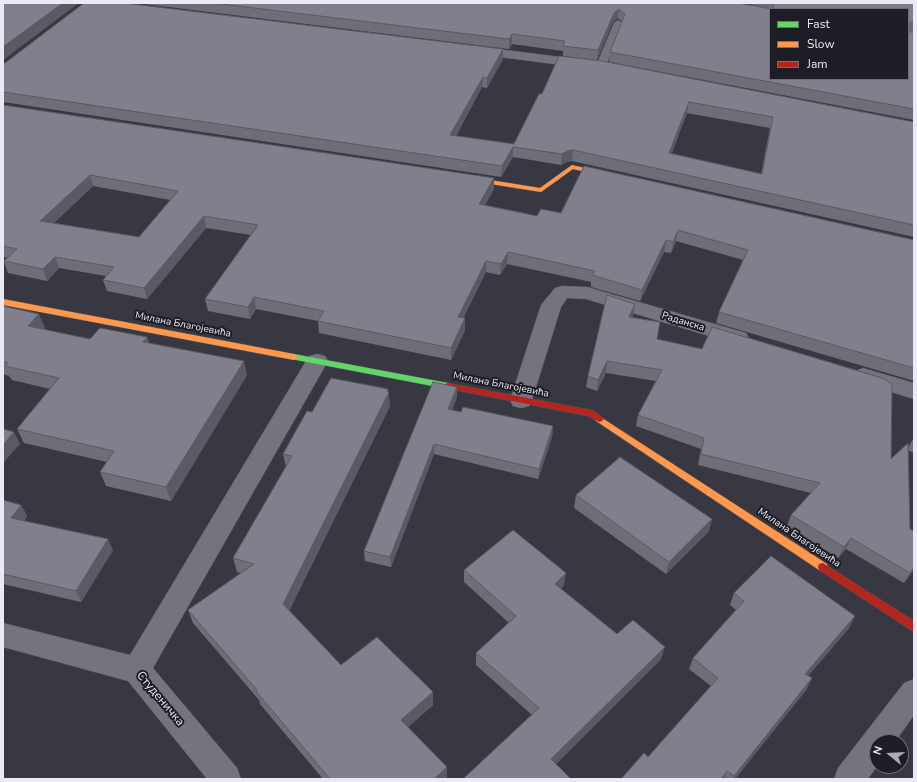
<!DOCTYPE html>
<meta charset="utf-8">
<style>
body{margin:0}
#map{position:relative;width:917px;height:782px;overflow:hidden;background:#383843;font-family:"Nunito Sans",sans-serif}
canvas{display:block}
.frame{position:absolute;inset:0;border:4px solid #eaeaf6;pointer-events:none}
.legend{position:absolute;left:769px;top:8px;width:140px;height:72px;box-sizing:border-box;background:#1d1d26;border:1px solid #6f6f79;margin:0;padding:5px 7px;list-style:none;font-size:12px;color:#eaeaf6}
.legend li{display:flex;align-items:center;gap:8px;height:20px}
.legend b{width:20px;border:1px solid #6f6f79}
.north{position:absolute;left:869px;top:734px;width:40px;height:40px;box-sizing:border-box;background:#1d1d26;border:1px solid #6f6f79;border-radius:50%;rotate:288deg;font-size:11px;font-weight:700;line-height:16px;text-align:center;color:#eaeaf6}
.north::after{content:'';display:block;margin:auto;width:14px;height:18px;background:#acacb7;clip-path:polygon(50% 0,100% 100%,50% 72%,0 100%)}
</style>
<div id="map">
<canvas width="917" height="782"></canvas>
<div class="frame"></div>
<ul class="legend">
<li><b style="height:5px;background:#63d668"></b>Fast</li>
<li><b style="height:5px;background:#ff974d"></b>Slow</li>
<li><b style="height:5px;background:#b3261e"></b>Jam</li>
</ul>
<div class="north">N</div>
</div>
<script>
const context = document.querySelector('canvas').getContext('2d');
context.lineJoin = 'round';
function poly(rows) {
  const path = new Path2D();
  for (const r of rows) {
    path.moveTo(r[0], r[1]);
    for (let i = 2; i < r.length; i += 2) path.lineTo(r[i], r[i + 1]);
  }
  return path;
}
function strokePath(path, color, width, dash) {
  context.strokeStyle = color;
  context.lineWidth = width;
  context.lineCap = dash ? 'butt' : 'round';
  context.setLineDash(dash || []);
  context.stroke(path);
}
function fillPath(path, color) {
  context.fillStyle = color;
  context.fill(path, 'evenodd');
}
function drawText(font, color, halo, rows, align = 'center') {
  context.font = font + ' "Nunito Sans",sans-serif';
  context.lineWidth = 4;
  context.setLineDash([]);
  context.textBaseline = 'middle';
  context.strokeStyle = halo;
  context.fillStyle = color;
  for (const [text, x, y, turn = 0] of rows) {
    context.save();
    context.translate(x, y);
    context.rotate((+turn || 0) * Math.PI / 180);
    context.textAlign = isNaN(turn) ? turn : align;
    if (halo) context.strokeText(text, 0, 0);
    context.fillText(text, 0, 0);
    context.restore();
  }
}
const lane = poly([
 [618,20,622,23,606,66,604,68,598,68,596,66,614,23,618,20]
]);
const street = poly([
 [473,46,585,60,590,61,592,64,590,67,585,68,468,53,466,50,468,47,473,46],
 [562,286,587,287,594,289,746,333,749,338,746,343,739,345,586,299,567,298,561,307,532,400,529,406,521,408,513,406,510,400,541,305,555,288,562,286],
 [317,354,325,356,328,361,153,668,237,768,241,779,207,779,128,681,3,647,3,623,130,655,309,356,317,354],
 [863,368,914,383,914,399,855,381,852,376,855,371,863,368],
 [914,679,914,715,895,742,877,742,877,766,868,779,834,779,838,768,904,683,914,679]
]);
const fast = poly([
 [294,354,448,383,452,386,448,389,291,359,290,357,294,354]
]);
const slow = poly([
 [572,165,613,175,615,176,611,178,573,169,541,192,465,180,461,178,465,176,540,188,572,165],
 [3,299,294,354,298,357,294,360,3,305,3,299],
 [599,416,827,564,828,567,827,570,823,571,819,570,596,421,594,419,596,417,599,416]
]);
const jam = poly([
 [448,383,591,410,594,411,604,419,602,421,599,422,588,416,445,388,444,386,445,384,448,383],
 [823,563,914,621,914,632,819,570,818,567,819,564,823,563]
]);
strokePath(lane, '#56565f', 1);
strokePath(street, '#56565f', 1);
strokePath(fast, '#56565f', 1);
strokePath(slow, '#56565f', 1);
strokePath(jam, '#56565f', 1);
fillPath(lane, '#74747e');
fillPath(street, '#74747e');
fillPath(fast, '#63d668');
fillPath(slow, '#ff974d');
fillPath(jam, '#b3261e');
fillPath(poly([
 [136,3,738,3,770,8,743,3,914,3,914,120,609,62,610,52,622,22,618,18,613,22,597,60,563,56,563,51,512,44,509,49],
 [503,49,503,59,487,88,482,87,456,136,514,144,542,94,559,56,914,122,914,237,572,161,566,162,561,165,513,157,501,177,3,102,3,63,5,63],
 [687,113,770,128,761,174,671,154],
 [3,105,494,189,485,205,537,216,561,213,914,240,914,381,716,323,719,312,743,260,676,241,671,253,664,252,640,301,591,287,591,282,507,264,500,275,486,272,463,318,465,318,465,330,451,360,319,333,318,321,256,309,250,319,208,311,205,299,251,235,206,228,147,299,107,291,103,280,106,276,59,268,47,281,8,273,4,261,8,258,3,257],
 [93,186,170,200,139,237,54,223],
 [3,306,45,328,43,330,90,339,147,337,149,343,247,375,171,501,106,486,100,472,107,462,24,443,17,429,50,389,12,380,9,376,3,374],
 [633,315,632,318,657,339,891,459,908,448,914,437,914,453,908,450,910,529,914,531,914,569,904,583,846,549,838,558,787,526,791,515,811,493,698,465,701,449,636,426,638,415,656,381,606,373,597,391,586,387,588,376],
 [457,387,457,397,452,410,461,412,553,426,552,437,538,479,434,454,391,567,365,561,364,551],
 [388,389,390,406,289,611,341,665,433,705,408,727,447,779,323,779,260,704,259,700,193,623,188,610,241,573,237,572,233,558,286,467,283,454,312,412],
 [576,495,712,519,709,531,666,574,574,508],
 [3,500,21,505,27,516,24,521,113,550,81,602,3,584],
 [464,570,564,585,561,589,617,634,661,659,556,764,463,779,532,715,476,665,476,653,509,623,464,582],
 [734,593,855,616,849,628,808,676,812,678,806,690,735,779,621,779,648,757,711,686,689,669,693,658,736,610,730,605]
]), '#6e6e79');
fillPath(poly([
 [63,3,79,3,3,60,3,47],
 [619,9,618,18,613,22,597,60,598,50,614,13],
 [512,34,512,44,509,49,509,39],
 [503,49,503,59,487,88,487,78],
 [483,77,482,87,450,146,450,135],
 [689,102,687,113,668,164,669,153],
 [513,147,513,157,501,177,502,166],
 [573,150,572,161,566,162,561,165,562,154,567,151],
 [90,175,93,186,44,232,40,221],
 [494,178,494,189,479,215,479,204],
 [204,216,206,228,147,299,144,288],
 [678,230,676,241,671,253,673,242],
 [666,240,664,252,640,301,642,290],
 [508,252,507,264,500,275,501,264],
 [55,257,59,268,47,281,43,269],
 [486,261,486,272,458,329,458,317],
 [254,297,256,309,250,319,248,307],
 [635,304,633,315,627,328,629,317],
 [39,314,45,328,33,340,28,326],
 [465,318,465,330,451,360,451,348],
 [147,337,151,351,143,342],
 [244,361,247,375,171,501,166,487],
 [607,361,606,373,597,391,598,380],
 [457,387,457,397,448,419,448,409],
 [388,389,390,406,286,617,283,604],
 [553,426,552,437,538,479,539,469],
 [14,432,20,444,3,463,3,445],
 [434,444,434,454,391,567,390,557],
 [21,505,27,516,17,530,11,518],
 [712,519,709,531,666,574,669,562],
 [851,538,846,549,838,558,844,547],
 [108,539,113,550,81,602,76,591],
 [914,567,914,569,904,583,910,573],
 [566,573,564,585,553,596,555,584],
 [855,616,849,628,800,685,805,674],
 [665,647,661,659,550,770,551,759],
 [812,678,806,690,735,779,732,779,734,776],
 [433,692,433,705,402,732,401,720],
 [447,767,447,779,434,779],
 [727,771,724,779,721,779]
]), '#5a5a63');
const building = poly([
 [3,3,63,3,3,47,3,3],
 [84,3,124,3,503,49,487,78,483,77,450,135,514,144,539,94,542,94,559,56,602,61,914,122,914,225,573,150,567,151,562,154,513,147,502,166,3,92,3,63,5,63,84,3],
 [689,102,773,117,762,174,669,153,689,102],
 [213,3,738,3,772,9,774,7,773,3,914,3,914,22,910,22,910,32,914,32,914,109,610,52,625,14,619,9,614,13,598,50,563,46,565,41,512,34,509,39,213,3],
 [770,9,908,9,908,79,770,79,770,9],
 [3,105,494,178,479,204,537,216,541,209,561,213,584,166,914,240,914,368,719,312,748,250,678,230,673,242,666,240,642,290,592,275,595,271,508,252,501,264,486,261,458,317,465,318,451,348,318,321,324,311,254,297,248,307,205,299,258,225,204,216,144,288,103,280,114,267,55,257,43,269,4,261,17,249,3,246,3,105],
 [90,175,178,191,139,237,40,221,90,175],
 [607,295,635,304,629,317,660,322,657,339,702,349,712,327,882,378,892,384,891,459,908,443,910,529,914,531,914,567,910,573,851,538,844,547,791,515,820,483,701,454,704,438,638,415,662,370,607,361,598,380,588,376,607,295],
 [3,306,39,314,28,326,90,339,100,328,147,337,143,342,244,361,166,487,100,472,114,451,17,429,59,378,5,366,8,363,3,361,3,306],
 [331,378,388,389,387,391,389,392,283,604,341,665,377,637,433,692,401,720,447,767,434,779,330,779,256,691,257,690,188,610,254,564,233,558,292,456,283,454,307,411,312,412,331,378],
 [433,382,457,387,448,409,461,412,463,407,553,426,539,469,434,444,390,557,364,551,433,382],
 [3,429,14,432,3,445,3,429],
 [620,457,712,519,669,562,576,495,620,457],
 [3,500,21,505,11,518,108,539,76,591,3,574,3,500],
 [513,530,566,573,555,584,617,634,633,620,665,647,551,759,571,779,463,779,539,708,476,653,516,616,464,570,513,530],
 [771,556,855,616,805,674,812,678,734,776,727,771,721,779,621,779,644,753,648,757,718,678,693,658,744,601,734,593,771,556]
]);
fillPath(building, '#80808d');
strokePath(building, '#5a5a63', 1);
drawText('10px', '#eaeaf6', '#1d1d26', [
 ["Раданска",683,322,17],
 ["Милана Благојевића",183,325,11],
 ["Милана Благојевића",501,385,11],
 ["Милана Благојевића",799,538,34]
]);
drawText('12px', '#eaeaf6', '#1d1d26', [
 ["Студеничка",160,699,50]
]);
</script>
